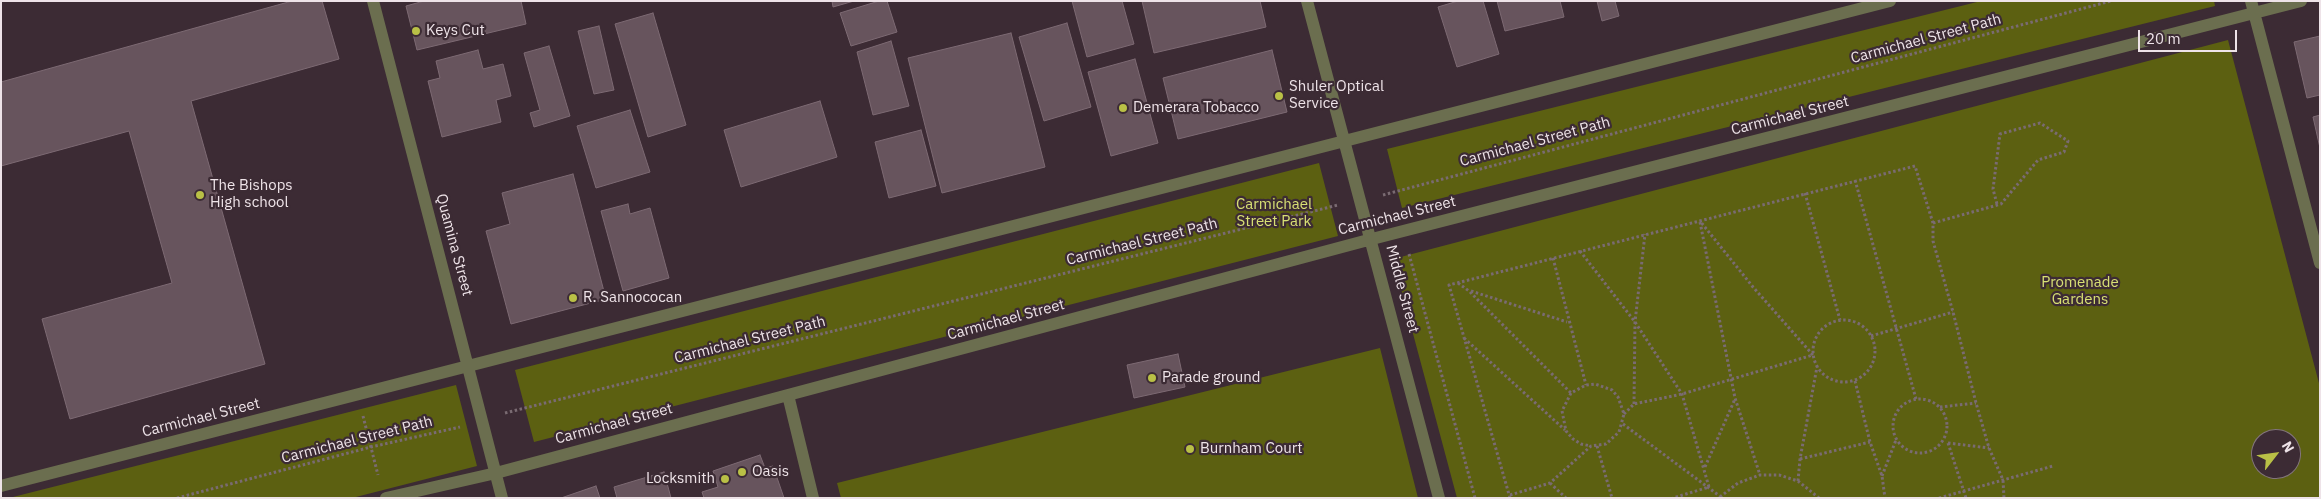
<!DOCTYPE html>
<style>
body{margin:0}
#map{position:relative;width:2321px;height:499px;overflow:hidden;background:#3c2b34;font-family:"IBM Plex Sans",sans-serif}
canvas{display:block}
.frame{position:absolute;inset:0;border:2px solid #eee3e8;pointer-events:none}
.north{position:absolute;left:2251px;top:429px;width:50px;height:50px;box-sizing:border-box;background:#3c2b34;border:1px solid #83757c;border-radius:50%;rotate:60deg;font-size:14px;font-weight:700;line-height:20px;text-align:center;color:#eee3e8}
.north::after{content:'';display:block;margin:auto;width:18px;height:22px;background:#b9c046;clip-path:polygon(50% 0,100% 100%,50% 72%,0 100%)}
.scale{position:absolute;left:2138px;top:30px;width:99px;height:22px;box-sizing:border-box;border:2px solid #eee3e8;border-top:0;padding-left:6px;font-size:15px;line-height:18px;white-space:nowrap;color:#eee3e8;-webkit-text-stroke:4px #3c2b34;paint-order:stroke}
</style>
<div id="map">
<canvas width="2321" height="499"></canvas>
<div class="frame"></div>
<div class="north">N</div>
<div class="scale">20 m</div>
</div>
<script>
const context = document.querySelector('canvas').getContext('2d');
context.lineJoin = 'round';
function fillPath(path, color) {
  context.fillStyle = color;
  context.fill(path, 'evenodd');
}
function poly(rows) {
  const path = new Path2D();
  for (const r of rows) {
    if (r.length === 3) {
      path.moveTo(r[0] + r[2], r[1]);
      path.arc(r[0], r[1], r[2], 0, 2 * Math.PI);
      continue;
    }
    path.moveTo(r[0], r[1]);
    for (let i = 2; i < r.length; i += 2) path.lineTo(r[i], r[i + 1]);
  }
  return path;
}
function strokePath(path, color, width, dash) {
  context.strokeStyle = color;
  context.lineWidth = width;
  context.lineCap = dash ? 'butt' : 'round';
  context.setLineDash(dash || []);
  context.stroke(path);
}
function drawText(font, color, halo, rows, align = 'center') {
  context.font = font + ' "IBM Plex Sans",sans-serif';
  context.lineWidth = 4.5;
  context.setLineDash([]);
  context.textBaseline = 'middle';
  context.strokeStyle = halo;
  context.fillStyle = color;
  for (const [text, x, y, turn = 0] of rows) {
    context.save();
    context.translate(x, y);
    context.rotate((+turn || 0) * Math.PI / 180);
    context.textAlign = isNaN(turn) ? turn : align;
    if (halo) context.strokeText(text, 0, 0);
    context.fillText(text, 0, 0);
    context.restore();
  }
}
fillPath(poly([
 [1981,1,2214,1,2215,6,1402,208,1387,149],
 [2228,40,2320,387,2320,498,1457,498,1393,259],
 [2261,439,2291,439,2291,469,2261,469],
 [1319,163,1338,236,534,442,515,370],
 [1380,348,1418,498,841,498,837,483],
 [456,385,477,466,352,498,9,498]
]), '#5c6011');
const building = poly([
 [292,1,322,1,339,59,191,101,265,364,70,419,42,319,172,283,129,131,1,166,1,82,292,1],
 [424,1,521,1,526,24,417,50,406,6,424,1],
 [832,1,854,1,833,7,832,1],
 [879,1,887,1,897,32,851,46,840,13,879,1],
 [1072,1,1122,1,1134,44,1087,57,1072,1],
 [1142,1,1260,1,1266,27,1154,53,1142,1],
 [1458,1,1483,1,1499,54,1457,67,1438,7,1458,1],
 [1497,1,1560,1,1564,17,1505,31,1497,1],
 [1597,1,1615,1,1619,16,1602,21,1597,1],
 [653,13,686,125,648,137,615,24,653,13],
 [1067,23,1091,107,1044,121,1019,37,1067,23],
 [599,26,614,90,594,94,578,31,599,26],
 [1011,33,1045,167,942,193,908,58,1011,33],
 [2320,36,2320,95,2307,98,2294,42,2320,36],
 [891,41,909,106,873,115,857,52,891,41],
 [549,46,570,116,534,127,530,113,540,110,524,53,549,46],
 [478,50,483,69,503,64,511,96,496,100,501,122,442,137,428,81,440,78,436,61,478,50],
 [1272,50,1287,112,1178,139,1163,78,1272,50],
 [1135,59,1158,143,1111,156,1088,72,1135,59],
 [820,101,837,157,741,187,724,130,820,101],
 [630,110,650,172,596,188,577,126,630,110],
 [2320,115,2320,148,2313,117,2320,115],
 [921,130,936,186,889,198,875,142,921,130],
 [573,174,606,299,511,324,486,231,510,224,502,193,573,174],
 [628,204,630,214,650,208,669,278,623,291,601,211,628,204],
 [1178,354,1185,387,1134,398,1127,365,1178,354],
 [760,455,765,468,773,466,784,498,704,498,702,492,718,487,713,471,760,455],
 [664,472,671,498,617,498,614,487,664,472],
 [596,486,600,498,561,498,596,486]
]);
fillPath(building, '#67545d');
strokePath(building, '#7d6a73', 1);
strokePath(poly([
 [1855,180,1916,399],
 [1805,193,1840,320],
 [1383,195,2111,1],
 [1700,222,1735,398,1760,475],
 [1933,223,2001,204,2038,160,2064,152,2068,141,2040,123,2000,134,1993,189,1997,204],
 [1580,251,1635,322,1682,394,1709,487,1673,498],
 [1409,254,1475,498],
 [1553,258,1586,385],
 [1458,283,1469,291,1571,393],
 [1471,291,1567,322],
 [1844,351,31],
 [1871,336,1953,312],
 [1464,338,1565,430],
 [1855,381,1870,442,1882,476,1885,498],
 [1920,426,27],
 [1634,404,1635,322,1645,234],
 [1940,407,1976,403],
 [505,413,1338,205],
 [1624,414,1634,404,1682,394,1813,355,1753,287,1700,221],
 [363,416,378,475],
 [1623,424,1721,497],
 [1948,443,1966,498],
 [1948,443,1989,448],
 [1597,446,1612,498],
 [1800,459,1870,442],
 [1705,467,1735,399],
 [1882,476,1896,440],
 [1798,481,1800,459,1817,367],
 [1550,483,1566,498],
 [1510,495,1550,483,1591,446,1606,444,1619,432,1624,414,1618,397,1612,390,1595,384,1586,385,1571,393,1562,411,1566,431,1573,439,1581,444,1591,446],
 [1720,497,1738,483,1760,475,1779,475,1798,481,1819,498],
 [177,498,371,447,460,427],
 [1510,498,1449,285,1915,166,1933,223,1933,241,1953,312,1976,403,1989,448,2003,480,2004,498],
 [1939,498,2053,466]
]), '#7a6b72', 3, [2.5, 2.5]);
strokePath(poly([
 [373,1,502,498],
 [1307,1,1439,498],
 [2251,1,2320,263],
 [788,395,813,498],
 [1,486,1890,1],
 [386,498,496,473,1372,239,2301,1]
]), '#6b6e4f', 12);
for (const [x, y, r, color] of [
 [416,31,5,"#b9c046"],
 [1279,96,5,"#b9c046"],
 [1123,108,5,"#b9c046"],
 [200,195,5,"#b9c046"],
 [573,298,5,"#b9c046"],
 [1152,378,5,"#b9c046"],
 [1190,449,5,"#b9c046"],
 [742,472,5,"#b9c046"],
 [725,479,5,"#b9c046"]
]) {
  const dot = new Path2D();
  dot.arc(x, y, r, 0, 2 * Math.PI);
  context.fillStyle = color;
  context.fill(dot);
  strokePath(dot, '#3c2b34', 2);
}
drawText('15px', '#eee3e8', '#3c2b34', [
 ["Keys Cut",426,31],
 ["Shuler Optical",1289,87],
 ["Service",1289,104],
 ["Demerara Tobacco",1133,108],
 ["The Bishops",210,186],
 ["High school",210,203],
 ["R. Sannococan",583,298],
 ["Parade ground",1162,378],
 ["Burnham Court",1200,449],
 ["Oasis",752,472],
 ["Locksmith",715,479,"right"]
], 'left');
drawText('15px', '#eee3e8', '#3c2b34', [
 ["Carmichael Street Path",1926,39,-15],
 ["Carmichael Street",1790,116,-14],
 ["Carmichael Street Path",1535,142,-15],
 ["Carmichael Street",1397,216,-14],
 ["Carmichael Street Path",1142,242,-14],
 ["Quamina Street",454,245,75],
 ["Middle Street",1402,289,75],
 ["Carmichael Street",1006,320,-15],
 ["Carmichael Street Path",750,340,-14],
 ["Carmichael Street",201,418,-14],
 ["Carmichael Street",614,424,-15],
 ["Carmichael Street Path",357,440,-14]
]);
drawText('15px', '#d8e074', '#3c2b34', [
 ["Carmichael",1274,205],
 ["Street Park",1274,222],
 ["Promenade",2080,283],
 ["Gardens",2080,300]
]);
</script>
